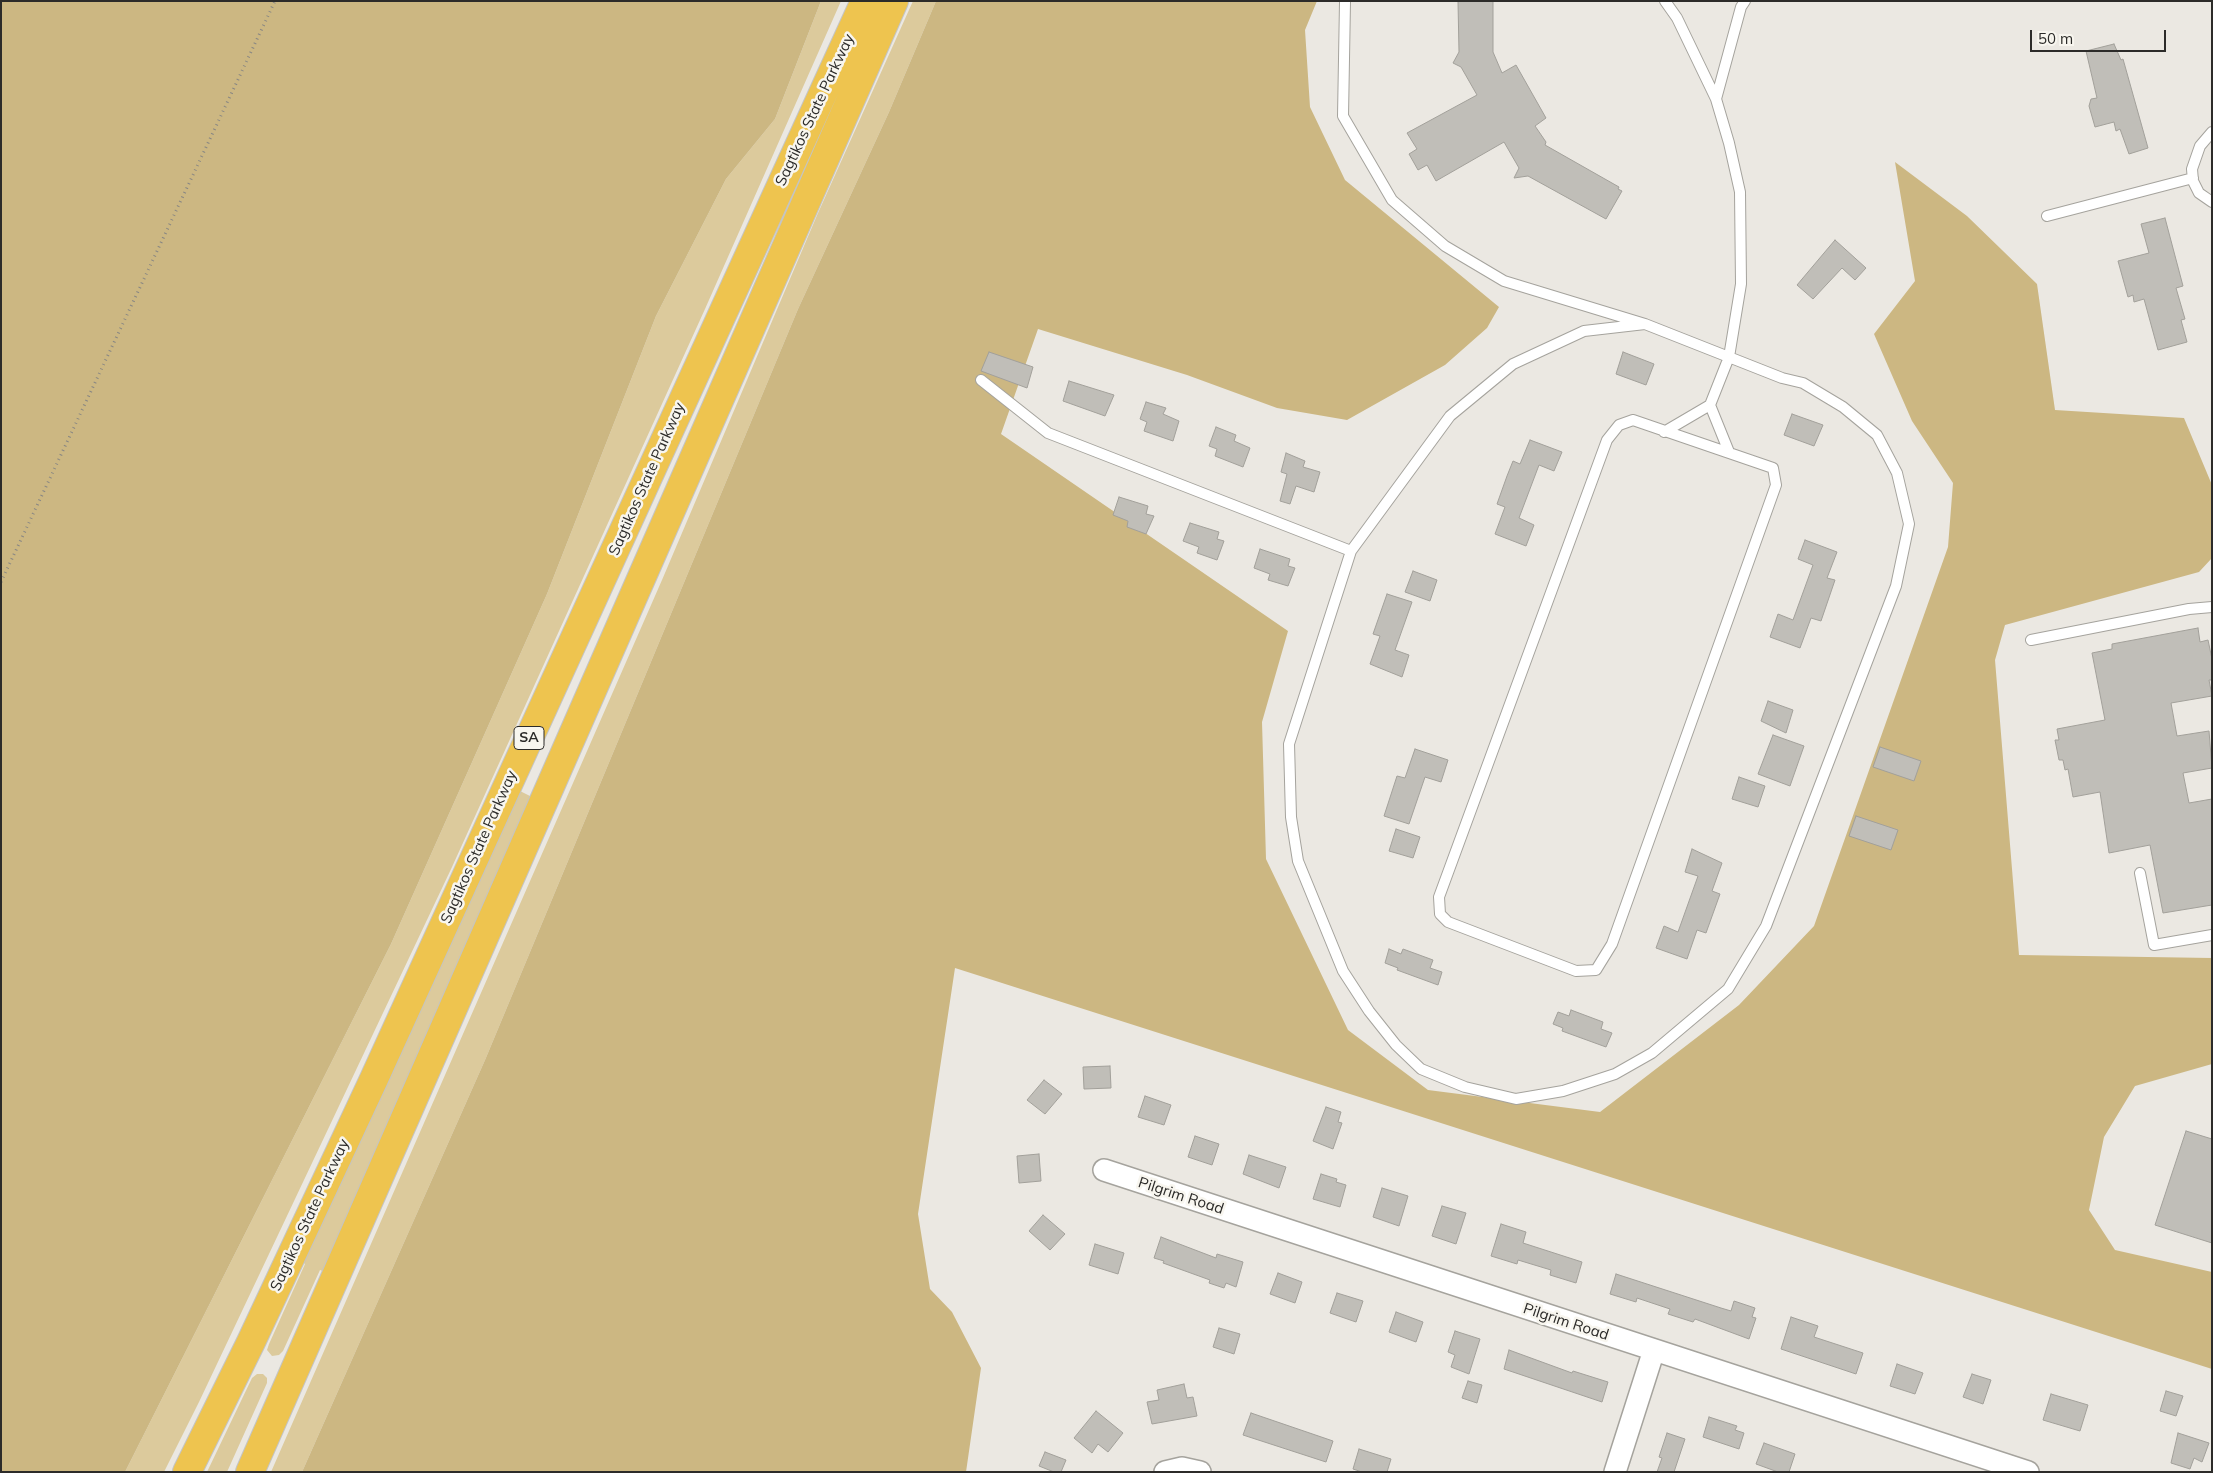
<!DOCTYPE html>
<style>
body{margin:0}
#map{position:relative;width:2213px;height:1473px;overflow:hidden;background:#ebe8e2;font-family:Mulish,sans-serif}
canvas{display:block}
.frame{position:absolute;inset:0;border:2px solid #2c2b29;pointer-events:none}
.scale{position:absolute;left:2030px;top:30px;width:136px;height:22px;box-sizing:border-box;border:2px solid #2c2b29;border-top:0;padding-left:6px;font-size:15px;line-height:18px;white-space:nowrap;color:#2c2b29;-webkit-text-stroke:4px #f8f6ef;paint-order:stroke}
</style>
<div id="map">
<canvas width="2213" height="1473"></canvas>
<div class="frame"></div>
<div class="scale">50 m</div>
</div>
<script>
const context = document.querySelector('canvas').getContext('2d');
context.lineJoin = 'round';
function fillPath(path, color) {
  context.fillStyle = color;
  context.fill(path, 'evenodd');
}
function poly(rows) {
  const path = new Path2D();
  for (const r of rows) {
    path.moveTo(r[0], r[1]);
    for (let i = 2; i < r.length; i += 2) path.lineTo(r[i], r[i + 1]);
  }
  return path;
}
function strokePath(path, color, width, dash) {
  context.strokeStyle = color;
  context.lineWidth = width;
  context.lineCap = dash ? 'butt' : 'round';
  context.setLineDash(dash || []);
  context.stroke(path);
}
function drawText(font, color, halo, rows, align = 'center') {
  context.font = font + ' Mulish,sans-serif';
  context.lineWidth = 5;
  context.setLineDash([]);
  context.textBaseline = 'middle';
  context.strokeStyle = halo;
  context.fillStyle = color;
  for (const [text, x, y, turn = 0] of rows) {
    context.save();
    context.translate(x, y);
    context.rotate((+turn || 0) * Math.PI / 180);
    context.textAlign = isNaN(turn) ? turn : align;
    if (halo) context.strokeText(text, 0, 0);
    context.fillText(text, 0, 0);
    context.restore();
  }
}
fillPath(poly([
 [821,1,841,1,705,309,452,867,199,1402,164,1472,125,1472,391,944,547,594,656,316,726,179,775,119],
 [913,1,936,1,889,112,798,309,485,1060,302,1472,271,1472,662,580,818,213],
 [516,789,534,798,325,1272,320,1270,283,1351,279,1355,272,1356,267,1350,269,1344,305,1264,300,1260],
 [257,1374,263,1374,267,1378,267,1383,227,1472,207,1472,252,1378]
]), '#dcca9c');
fillPath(poly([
 [1,1,821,1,775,119,726,179,656,316,547,594,391,944,125,1472,1,1472],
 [936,1,1317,1,1305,30,1310,107,1345,180,1499,307,1487,328,1445,365,1347,420,1277,408,1187,375,1038,329,1001,434,1288,631,1262,722,1266,859,1348,1030,1428,1090,1600,1112,1739,1005,1814,926,1948,547,1953,483,1912,421,1874,334,1915,281,1895,162,1967,216,2037,284,2055,410,2184,418,2212,485,2212,558,2199,572,2005,625,1995,660,2019,955,2212,958,2212,1064,2135,1086,2104,1137,2089,1210,2115,1250,2212,1272,2212,1369,955,968,918,1214,930,1289,952,1312,981,1368,966,1472,302,1472,485,1060,798,309,889,112]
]), '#ccb782');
const building = poly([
 [1458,1,1493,1,1493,52,1502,73,1516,65,1546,118,1535,126,1546,142,1545,145,1619,187,1618,189,1622,191,1606,219,1528,176,1514,178,1519,168,1504,142,1436,181,1427,165,1418,170,1409,154,1417,149,1407,133,1477,95,1461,67,1453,63,1459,52,1458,1],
 [2114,44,2121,60,2123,59,2148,148,2129,154,2120,129,2116,131,2114,122,2095,127,2089,106,2091,99,2097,98,2086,51,2114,44],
 [2165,218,2183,286,2176,288,2185,319,2181,320,2187,342,2158,350,2144,299,2134,302,2133,295,2128,297,2118,261,2149,253,2141,224,2165,218],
 [1835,240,1866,268,1855,280,1842,268,1813,299,1797,285,1835,240],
 [989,352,1033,367,1027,388,981,371,989,352],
 [1623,352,1654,364,1646,385,1616,374,1623,352],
 [1069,381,1114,395,1105,416,1063,401,1069,381],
 [1146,402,1166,408,1163,414,1179,421,1173,441,1144,431,1147,422,1140,419,1146,402],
 [1792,414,1823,425,1814,446,1784,435,1792,414],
 [1216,427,1236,435,1234,441,1250,448,1243,467,1215,456,1217,449,1209,446,1216,427],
 [1530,440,1562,452,1554,471,1539,465,1519,518,1534,525,1526,546,1495,534,1505,507,1497,504,1507,476,1513,461,1520,464,1530,440],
 [1286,453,1305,461,1303,467,1320,472,1314,492,1296,486,1290,504,1280,501,1287,474,1281,472,1286,453],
 [1119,497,1148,506,1146,514,1154,516,1146,534,1127,527,1128,521,1113,515,1119,497],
 [1190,523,1219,532,1217,539,1224,541,1217,560,1197,553,1199,547,1183,541,1190,523],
 [1805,540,1837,552,1827,578,1835,580,1821,621,1811,618,1800,648,1770,637,1778,614,1793,620,1813,565,1798,559,1805,540],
 [1260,549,1290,559,1288,566,1295,568,1288,586,1268,580,1270,574,1254,568,1260,549],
 [1413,571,1437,580,1430,601,1405,592,1413,571],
 [1387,594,1412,602,1395,650,1409,655,1402,677,1370,664,1380,636,1373,634,1387,594],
 [2198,628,2200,642,2208,640,2212,659,2212,680,2209,680,2212,696,2171,703,2177,736,2209,731,2212,768,2183,773,2189,803,2212,799,2212,905,2163,913,2150,845,2109,853,2100,792,2073,797,2068,769,2065,770,2063,760,2059,760,2055,740,2059,740,2057,729,2105,720,2092,653,2112,649,2112,644,2198,628],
 [1768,701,1793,710,1786,733,1761,721,1768,701],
 [1773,735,1804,746,1790,786,1758,774,1773,735],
 [1880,747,1921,761,1914,781,1873,767,1880,747],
 [1415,749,1448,760,1441,782,1425,777,1409,824,1384,816,1397,776,1405,778,1415,749],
 [1739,777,1765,786,1758,807,1732,799,1739,777],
 [1856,816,1898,830,1891,850,1849,836,1856,816],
 [1396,829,1420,837,1413,858,1389,851,1396,829],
 [1692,849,1722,863,1712,891,1720,894,1706,933,1697,930,1687,959,1656,948,1664,926,1678,932,1698,876,1685,872,1692,849],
 [1389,949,1401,954,1403,949,1433,960,1430,968,1442,972,1438,985,1397,970,1398,968,1385,963,1389,949],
 [1571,1010,1603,1022,1601,1029,1612,1033,1606,1047,1562,1031,1563,1028,1553,1024,1558,1012,1569,1016,1571,1010],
 [1110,1066,1111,1088,1084,1089,1083,1067,1110,1066],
 [1044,1080,1062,1094,1045,1114,1027,1100,1044,1080],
 [1145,1096,1171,1105,1164,1125,1138,1117,1145,1096],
 [1326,1107,1341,1112,1338,1122,1342,1123,1333,1149,1313,1141,1326,1107],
 [2186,1131,2212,1139,2212,1243,2155,1225,2186,1131],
 [1195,1136,1219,1144,1212,1165,1188,1157,1195,1136],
 [1039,1154,1041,1181,1019,1183,1017,1156,1039,1154],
 [1249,1155,1286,1167,1279,1188,1243,1174,1249,1155],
 [1321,1174,1337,1179,1336,1182,1346,1185,1340,1207,1313,1199,1321,1174],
 [1382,1188,1408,1196,1399,1226,1373,1217,1382,1188],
 [1442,1206,1466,1213,1456,1244,1432,1236,1442,1206],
 [1043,1215,1065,1234,1050,1250,1029,1231,1043,1215],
 [1501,1224,1526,1232,1523,1243,1582,1262,1576,1283,1550,1275,1551,1270,1518,1260,1517,1264,1491,1256,1501,1224],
 [1161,1237,1216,1258,1217,1254,1243,1262,1236,1287,1226,1283,1224,1288,1209,1283,1210,1280,1163,1263,1164,1261,1154,1258,1161,1237],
 [1095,1244,1124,1253,1118,1274,1089,1265,1095,1244],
 [1278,1273,1302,1282,1295,1303,1270,1294,1278,1273],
 [1616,1274,1721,1308,1731,1311,1734,1301,1755,1308,1752,1317,1756,1318,1749,1339,1695,1319,1693,1322,1668,1314,1670,1309,1637,1298,1636,1302,1610,1294,1616,1274],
 [1337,1293,1363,1301,1356,1322,1330,1313,1337,1293],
 [1396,1312,1423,1322,1416,1342,1389,1332,1396,1312],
 [1791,1317,1818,1326,1814,1337,1863,1353,1856,1374,1781,1349,1791,1317],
 [1219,1328,1240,1334,1234,1354,1213,1347,1219,1328],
 [1455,1331,1480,1339,1469,1374,1451,1367,1455,1355,1448,1352,1455,1331],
 [1509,1350,1572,1373,1573,1371,1608,1382,1602,1402,1504,1369,1509,1350],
 [1897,1364,1923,1373,1915,1394,1890,1386,1897,1364],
 [1972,1374,1991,1380,1983,1404,1963,1397,1972,1374],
 [1468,1381,1482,1385,1477,1403,1462,1398,1468,1381],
 [1184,1384,1187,1398,1193,1397,1197,1416,1152,1424,1147,1402,1159,1400,1157,1390,1184,1384],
 [2166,1391,2183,1396,2176,1416,2160,1411,2166,1391],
 [2051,1394,2088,1405,2080,1431,2043,1420,2051,1394],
 [1096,1411,1123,1433,1108,1452,1098,1444,1092,1453,1074,1438,1096,1411],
 [1251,1413,1333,1441,1326,1462,1243,1435,1251,1413],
 [1709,1417,1737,1426,1735,1430,1744,1433,1739,1449,1703,1437,1709,1417],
 [1667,1433,1685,1439,1674,1472,1657,1472,1662,1458,1659,1457,1667,1433],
 [2178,1433,2209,1443,2202,1462,2194,1458,2190,1469,2171,1463,2178,1433],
 [1764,1443,1795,1454,1789,1472,1778,1472,1756,1464,1764,1443],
 [1359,1449,1391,1459,1387,1472,1362,1472,1353,1469,1359,1449],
 [1045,1452,1066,1460,1061,1472,1054,1472,1039,1466,1045,1452]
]);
fillPath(building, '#c0beb8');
strokePath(building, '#a2a09a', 1);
const service = poly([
 [1345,2,1343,116,1392,200,1445,246,1504,281,1645,324,1782,378,1803,383,1843,407,1877,435,1897,473,1909,524,1896,586,1766,926,1728,989,1652,1053,1615,1074,1563,1091,1516,1099,1465,1087,1421,1069,1396,1045,1369,1011,1343,971,1298,861,1291,817,1289,744,1351,551,1450,416,1513,364,1584,331,1645,324],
 [1716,99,1741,7,1745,1],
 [2212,132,2200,146,2192,169,2193,181,2199,193,2212,202],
 [2047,216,2193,178],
 [981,380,1048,433,1351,551],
 [1710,405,1729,452],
 [1633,420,1773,468,1776,485,1612,944,1596,970,1576,971,1448,922,1440,914,1439,897,1607,440,1619,425,1633,420],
 [1664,432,1710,405,1729,357,1741,284,1740,192,1729,143,1716,99,1677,18,1665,1],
 [2031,640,2189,609,2212,607],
 [2140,873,2154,945,2212,935]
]);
const minor = poly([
 [1104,1170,2028,1472],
 [1165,1472,1182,1468,1200,1472],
 [1615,1472,1654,1350]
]);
const motorway = poly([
 [187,1472,251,1342,373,1081,865,1],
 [250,1472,894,1]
]);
strokePath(service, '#a5a39d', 12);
strokePath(minor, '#a5a39d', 24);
strokePath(motorway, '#c4c4c3', 30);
strokePath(poly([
 [1,582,275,1]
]), '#898783', 3, [1, 4]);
strokePath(service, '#fff', 10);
strokePath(minor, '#fff', 21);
strokePath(motorway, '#eec44f', 28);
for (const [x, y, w] of [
 [529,738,30]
]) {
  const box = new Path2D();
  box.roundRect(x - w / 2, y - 11.5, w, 23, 4);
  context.fillStyle = '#f8f6ef';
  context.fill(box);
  strokePath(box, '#2c2b29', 1);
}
drawText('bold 14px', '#2c2b29', null, [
 ["SA",529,738]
]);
drawText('15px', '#2c2b29', '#f8f6ef', [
 ["Sagtikos State Parkway",815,110,-65],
 ["Sagtikos State Parkway",647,479,-66],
 ["Sagtikos State Parkway",479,847,-66],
 ["Pilgrim Road",1181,1196,18],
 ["Sagtikos State Parkway",310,1215,-65],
 ["Pilgrim Road",1566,1322,18]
]);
</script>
